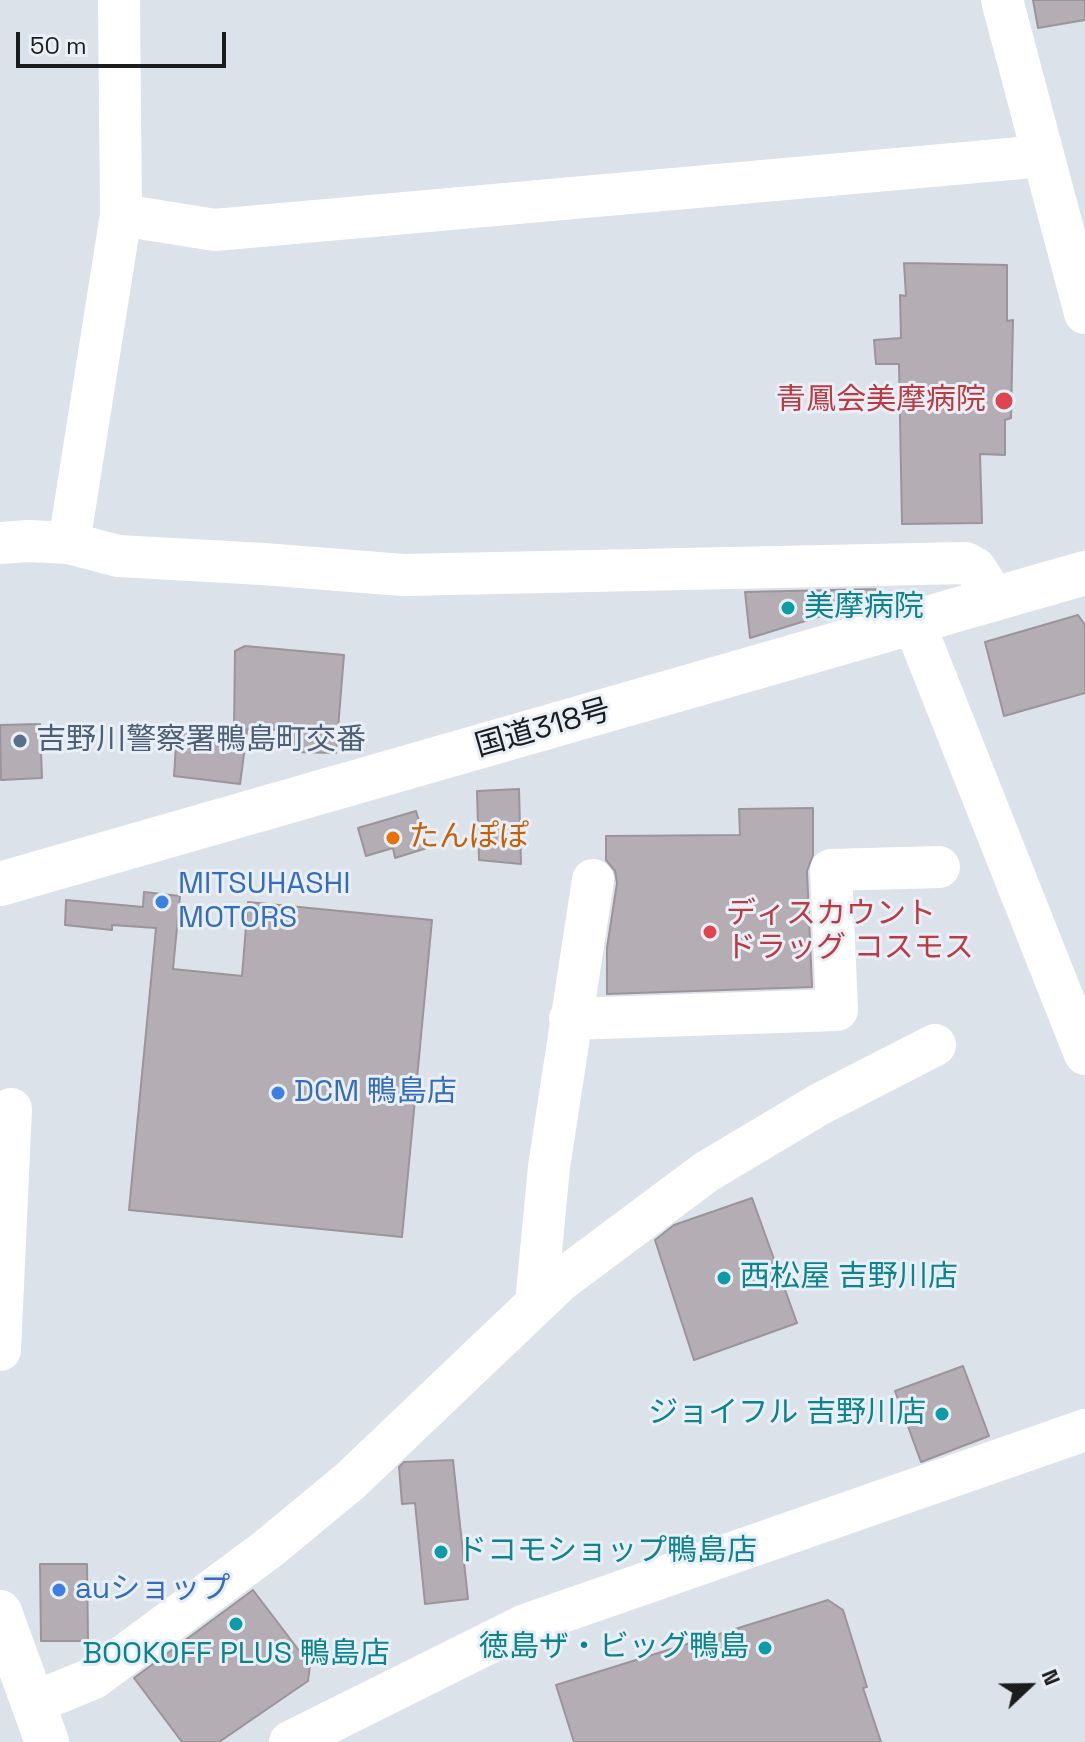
<!DOCTYPE html>
<meta charset="utf-8">
<style>
body{margin:0}
#map{position:relative;width:1085px;height:1742px;overflow:hidden;background:#dce2e9;font-family:"Space Grotesk",sans-serif}
canvas{display:block}
.north{position:absolute;left:989px;top:1646px;width:80px;height:80px;-webkit-text-stroke:6px #e9eff6;paint-order:stroke;rotate:68deg;font-size:22px;font-weight:700;line-height:32px;text-align:center;color:#1a1c1e}
.north::after{content:'';display:block;margin:auto;width:28px;height:36px;background:#1a1c1e;clip-path:polygon(50% 0,100% 100%,50% 72%,0 100%)}
.scale{position:absolute;left:16px;top:32px;width:210px;height:36px;box-sizing:border-box;border:4px solid #1a1c1e;border-top:0;padding-left:10px;font-size:24px;line-height:28px;white-space:nowrap;color:#1a1c1e;-webkit-text-stroke:6px #e9eff6;paint-order:stroke}
</style>
<div id="map">
<canvas width="1085" height="1742"></canvas>
<div class="north">N</div>
<div class="scale">50 m</div>
</div>
<script>
const context = document.querySelector('canvas').getContext('2d');
context.lineJoin = 'round';
function fillPath(path, color) {
  context.fillStyle = color;
  context.fill(path, 'evenodd');
}
function poly(rows) {
  const path = new Path2D();
  for (const r of rows) {
    path.moveTo(r[0], r[1]);
    for (let i = 2; i < r.length; i += 2) path.lineTo(r[i], r[i + 1]);
  }
  return path;
}
function strokePath(path, color, width, dash) {
  context.strokeStyle = color;
  context.lineWidth = width;
  context.lineCap = dash ? 'butt' : 'round';
  context.setLineDash(dash || []);
  context.stroke(path);
}
function drawText(font, color, halo, rows, align = 'center') {
  context.font = font + ' "Space Grotesk","Noto Sans JP",sans-serif';
  context.lineWidth = 6;
  context.setLineDash([]);
  context.textBaseline = 'middle';
  context.strokeStyle = halo;
  context.fillStyle = color;
  for (const [text, x, y, turn = 0] of rows) {
    context.save();
    context.translate(x, y);
    context.rotate((+turn || 0) * Math.PI / 180);
    context.textAlign = isNaN(turn) ? turn : align;
    if (halo) context.strokeText(text, 0, 0);
    context.fillText(text, 0, 0);
    context.restore();
  }
}
const building = poly([
 [1033,0,1085,0,1085,20,1038,28,1033,0],
 [904,263,1007,265,1007,321,1013,320,1011,418,1005,420,1005,455,980,454,982,523,902,524,899,364,876,364,874,340,901,338,900,295,906,296,904,263],
 [876,589,875,598,830,602,831,613,750,638,745,592,876,589],
 [1078,615,1085,625,1085,693,1004,716,985,642,1078,615],
 [245,646,344,655,336,753,293,752,293,730,234,729,235,651,245,646],
 [40,724,42,778,1,780,0,725,40,724],
 [177,728,247,731,240,784,174,776,177,728],
 [519,789,521,864,479,860,477,791,519,789],
 [813,808,813,855,807,871,812,987,607,994,607,948,617,883,615,871,606,860,606,836,740,835,739,809,813,808],
 [416,811,427,848,395,858,393,848,366,856,358,828,416,811],
 [144,892,180,896,173,969,242,976,248,902,432,920,402,1237,129,1210,156,928,112,925,112,930,65,925,66,900,143,907,144,892],
 [752,1198,797,1323,694,1360,655,1240,674,1225,752,1198],
 [963,1366,989,1436,921,1462,895,1391,963,1366],
 [453,1460,468,1599,425,1604,415,1503,402,1504,399,1467,404,1462,453,1460],
 [40,1564,87,1564,88,1641,41,1641,40,1564],
 [253,1590,310,1665,308,1681,219,1742,182,1742,134,1678,253,1590],
 [828,1600,843,1610,867,1687,863,1688,881,1742,574,1742,556,1685,828,1600]
]);
fillPath(building, '#b4adb3');
strokePath(building, '#9b949a', 2);
strokePath(poly([
 [1002,0,1085,313],
 [121,215,215,230,1043,156],
 [0,543,29,541,69,543,118,556,263,564,403,575,966,563,975,568,994,598],
 [69,543,121,215,119,0],
 [914,623,1085,1054],
 [570,1019,837,1010,831,870,939,867],
 [536,1304,549,1167,593,880],
 [0,1350,11,1109],
 [33,1703,94,1678,269,1548,350,1481,560,1281,706,1172,820,1104,935,1045],
 [290,1742,525,1625,1085,1430]
]), '#fff', 42);
strokePath(poly([
 [0,884,1085,573],
 [0,1612,47,1742]
]), '#fff', 44);
for (const [x, y, r, color] of [
 [1004,401,10,"#e0444e"],
 [788,608,8,"#0f9aa8"],
 [20,741,8,"#5c6f8a"],
 [393,838,8,"#e8710a"],
 [162,902,8,"#3f7fe0"],
 [710,932,8,"#e0444e"],
 [278,1093,8,"#3f7fe0"],
 [724,1278,8,"#0f9aa8"],
 [942,1414,8,"#0f9aa8"],
 [441,1552,8,"#0f9aa8"],
 [59,1590,8,"#3f7fe0"],
 [236,1624,8,"#0f9aa8"],
 [765,1648,8,"#0f9aa8"]
]) {
  const dot = new Path2D();
  dot.arc(x, y, r, 0, 2 * Math.PI);
  context.fillStyle = color;
  context.fill(dot);
  strokePath(dot, '#e9eff6', 3);
}
drawText('30px', '#be3a42', '#e9eff6', [
 ["青鳳会美摩病院",986,401],
 ["ディスカウント",726,915,"left"],
 ["ドラッグ コスモス",726,949,"left"]
], 'right');
drawText('30px', '#0d838f', '#e9eff6', [
 ["美摩病院",804,608],
 ["西松屋 吉野川店",740,1278],
 ["ジョイフル 吉野川店",926,1414,"right"],
 ["ドコモショップ鴨島店",457,1552],
 ["徳島ザ・ビッグ鴨島",749,1648,"right"],
 ["BOOKOFF PLUS 鴨島店",236,1655,"center"]
], 'left');
drawText('30px', '#1a1c1e', '#e9eff6', [
 ["国道318号",543,729,-16]
]);
drawText('30px', '#4e5e75', '#e9eff6', [
 ["吉野川警察署鴨島町交番",36,741]
], 'left');
drawText('30px', '#c56008', '#e9eff6', [
 ["たんぽぽ",409,838]
], 'left');
drawText('30px', '#366cbe', '#e9eff6', [
 ["MITSUHASHI",178,885],
 ["MOTORS",178,919],
 ["DCM 鴨島店",294,1093],
 ["auショップ",75,1590]
], 'left');
</script>
